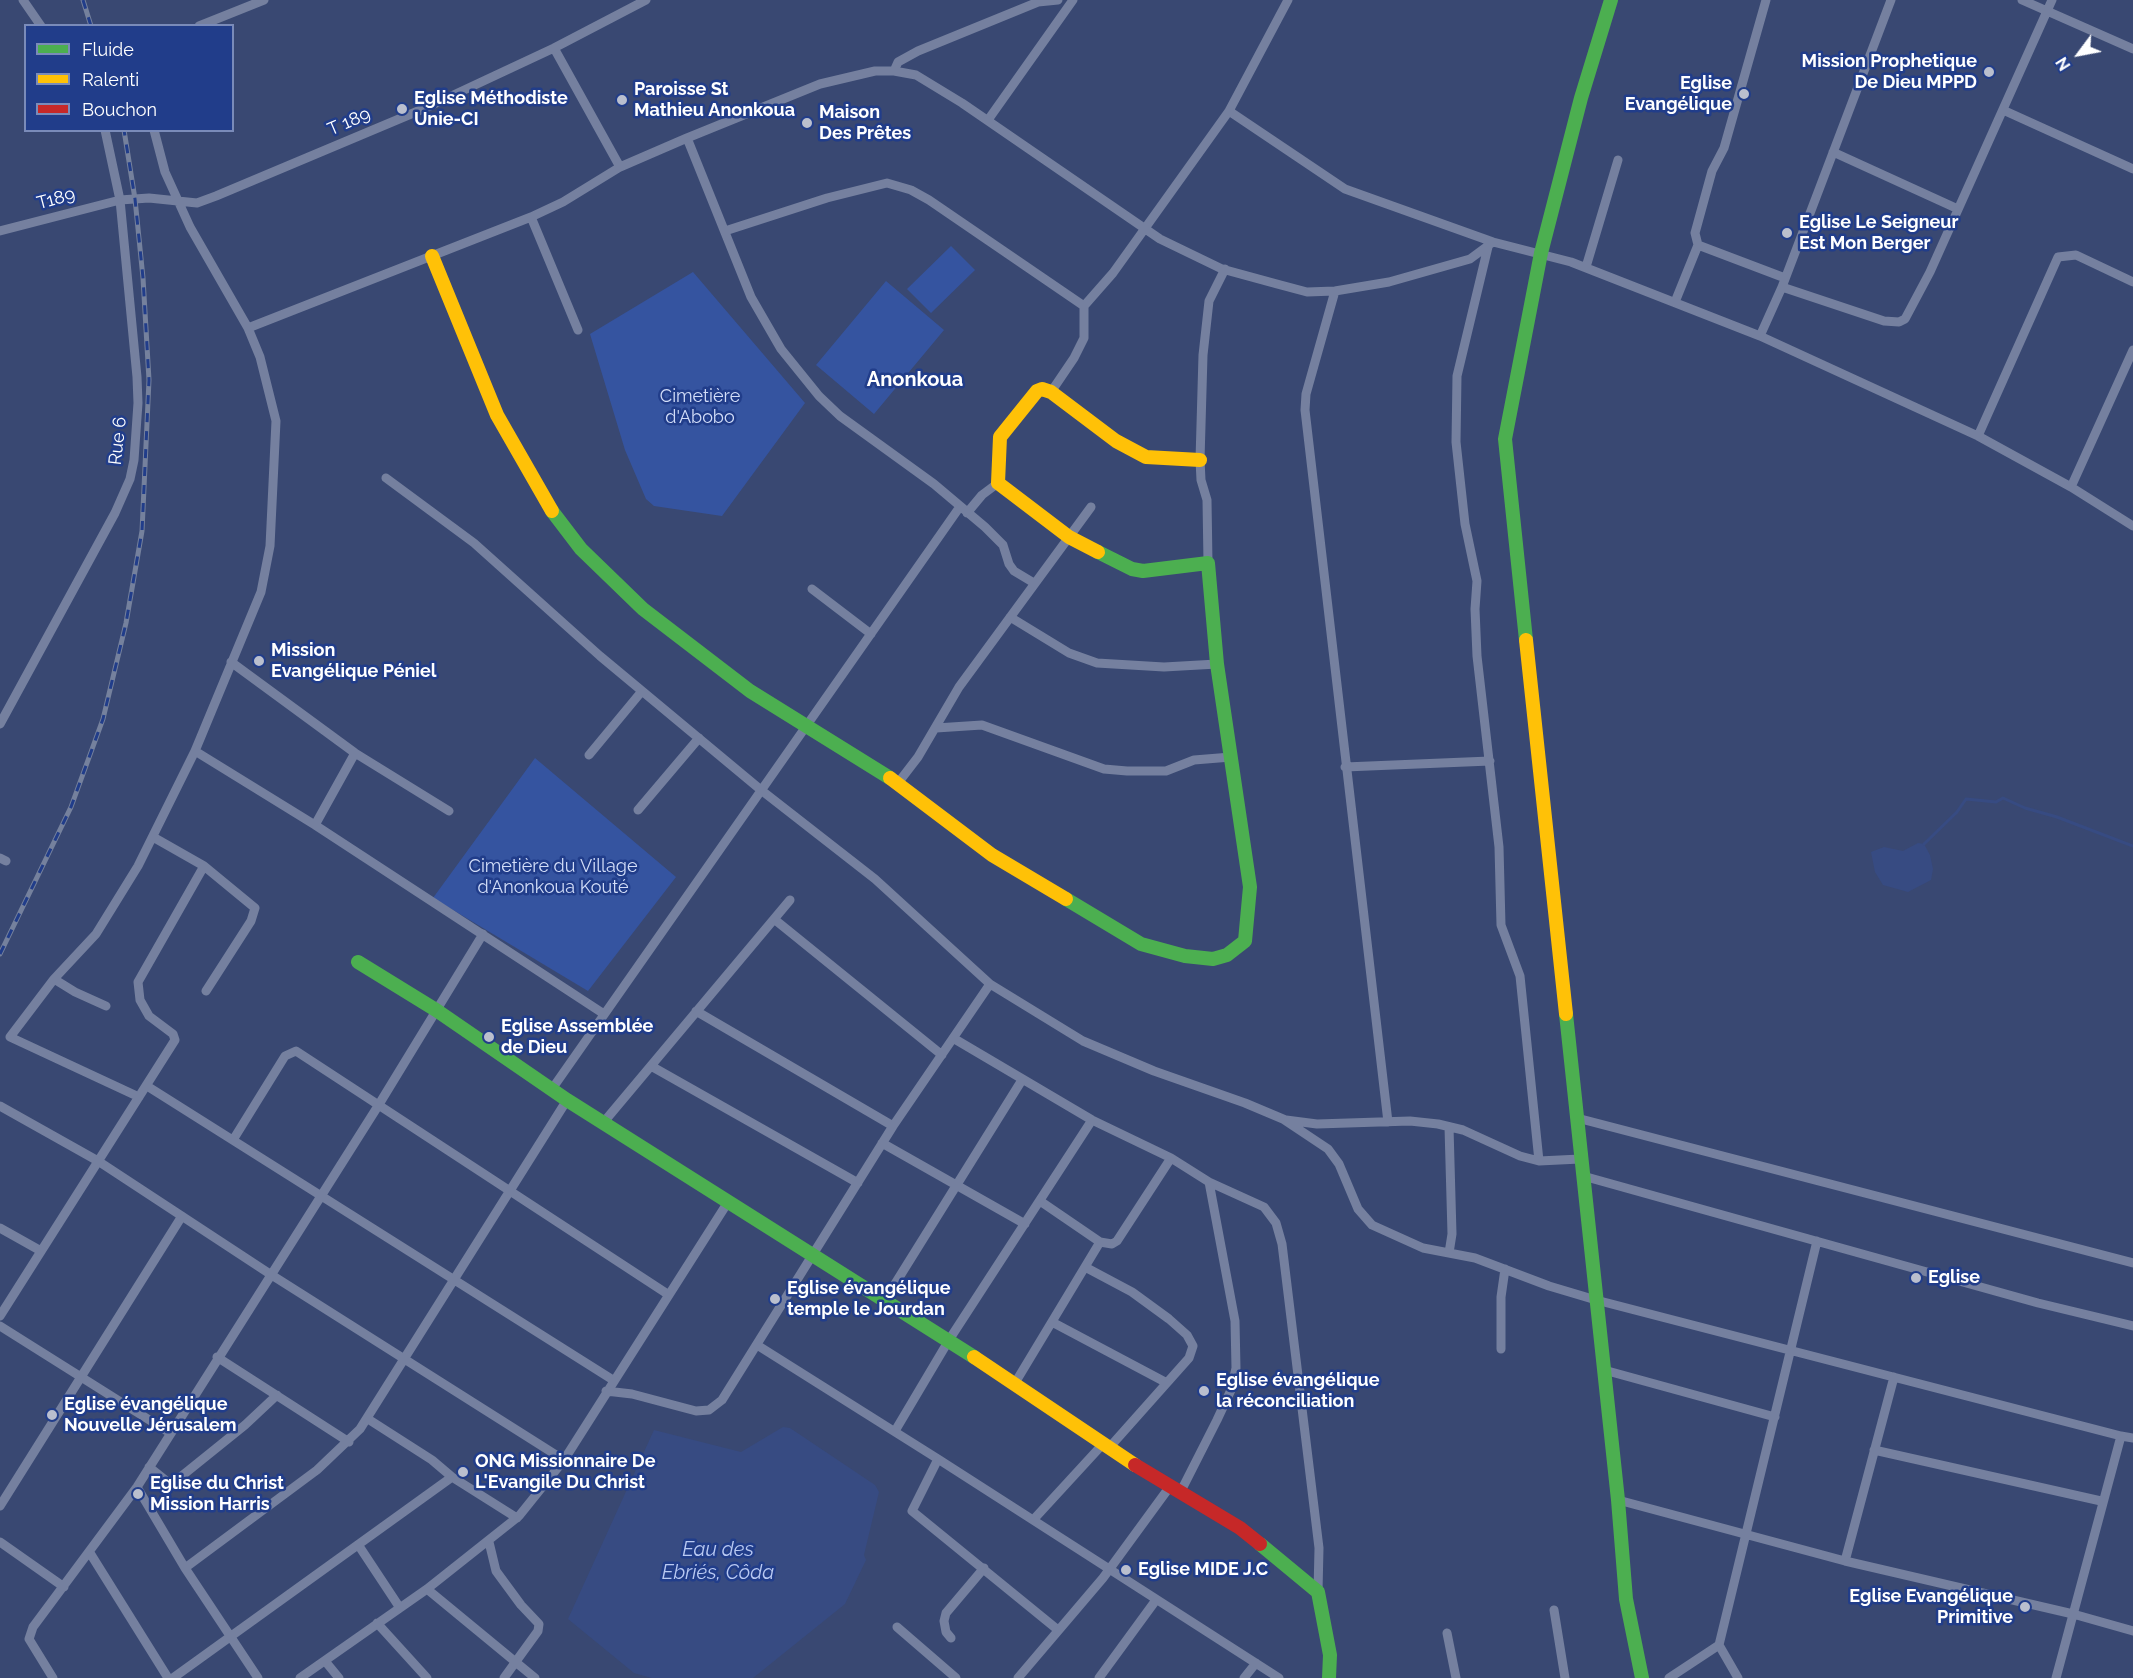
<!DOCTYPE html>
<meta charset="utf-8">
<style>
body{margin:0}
#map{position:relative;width:2133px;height:1678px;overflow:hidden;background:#394872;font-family:Raleway,sans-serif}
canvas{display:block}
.legend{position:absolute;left:24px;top:24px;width:210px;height:108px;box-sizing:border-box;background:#213d8a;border:2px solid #7a8bb9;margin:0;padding:8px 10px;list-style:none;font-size:18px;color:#fff}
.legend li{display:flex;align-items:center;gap:12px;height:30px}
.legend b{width:30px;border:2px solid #7a8bb9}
.north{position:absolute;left:2049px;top:24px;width:60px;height:60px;-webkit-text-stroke:4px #213d8a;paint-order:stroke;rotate:238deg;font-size:16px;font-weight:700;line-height:24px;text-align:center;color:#fff}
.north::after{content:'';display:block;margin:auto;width:21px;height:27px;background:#fff;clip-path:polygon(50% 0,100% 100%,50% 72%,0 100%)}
</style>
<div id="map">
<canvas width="2133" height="1678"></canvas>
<ul class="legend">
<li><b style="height:8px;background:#4caf50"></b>Fluide</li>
<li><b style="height:8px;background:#ffc107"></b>Ralenti</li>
<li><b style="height:8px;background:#c62828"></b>Bouchon</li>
</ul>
<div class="north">N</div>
</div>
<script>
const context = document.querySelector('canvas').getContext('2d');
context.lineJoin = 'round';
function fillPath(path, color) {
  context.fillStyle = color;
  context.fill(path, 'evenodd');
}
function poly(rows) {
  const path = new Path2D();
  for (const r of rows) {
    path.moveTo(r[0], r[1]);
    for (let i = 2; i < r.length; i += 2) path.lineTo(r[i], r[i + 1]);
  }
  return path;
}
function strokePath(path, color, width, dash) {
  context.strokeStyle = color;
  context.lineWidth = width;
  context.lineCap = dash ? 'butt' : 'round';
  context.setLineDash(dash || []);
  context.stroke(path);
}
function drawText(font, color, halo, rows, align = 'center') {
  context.font = font + ' Raleway,sans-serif';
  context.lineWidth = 5;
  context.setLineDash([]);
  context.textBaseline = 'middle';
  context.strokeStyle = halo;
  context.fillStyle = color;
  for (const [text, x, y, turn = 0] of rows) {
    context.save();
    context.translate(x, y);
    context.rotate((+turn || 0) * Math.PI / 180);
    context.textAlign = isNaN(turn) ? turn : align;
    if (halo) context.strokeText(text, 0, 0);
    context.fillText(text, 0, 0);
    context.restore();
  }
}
fillPath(poly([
 [951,246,975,270,931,313,907,289],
 [693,272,805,403,722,516,654,506,646,499,625,450,590,334],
 [886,281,944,330,874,414,816,365],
 [535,758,676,877,588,991,433,898]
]), '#3554a0');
fillPath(poly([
 [1918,843,1924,844,1930,855,1933,869,1931,880,1908,892,1883,885,1875,872,1871,852,1884,847,1903,851],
 [783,1427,790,1428,875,1485,879,1492,864,1555,866,1560,845,1604,753,1678,652,1678,634,1673,568,1619,654,1430,741,1452]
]), '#374b82');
strokePath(poly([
 [1924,844,1957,812,1966,799,1996,802,2003,798,2025,808,2057,817,2133,846]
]), '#374b82', 3);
strokePath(poly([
 [23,0,41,26],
 [2022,0,2133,49],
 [199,26,264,0],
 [554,48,620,167],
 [894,71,898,62,918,51,1038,2,1058,0],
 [2003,110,2133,169],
 [1229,111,1345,189,1493,242,1571,262,1760,336,1978,436,2071,487,2133,526],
 [988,120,1073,0],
 [687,138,751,297,781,349,819,396,840,416,934,484,985,527,1003,545,1009,564,1014,571,1034,583],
 [1833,152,1958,209],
 [531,217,578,330],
 [0,231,120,200,149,198,197,203,216,196,430,106,554,48,646,0],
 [725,231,827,198,887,183,911,190,929,200,1084,306],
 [1698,245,1785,278],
 [1488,247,1457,376,1456,442,1465,524,1477,581,1475,609,1477,656,1499,847,1501,925,1520,976,1539,1161],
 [1586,267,1618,160],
 [1782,287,1884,321,1899,322,1905,319,1930,272,2052,0],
 [1335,291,1306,394,1305,410,1388,1122],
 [1675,302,1698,245,1695,233,1712,171,1724,148,1766,0],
 [248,328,531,217,563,202,620,167,687,138,820,84,875,71,894,71,916,75,962,103,1160,239,1222,269,1277,284,1307,292,1335,291,1389,282,1470,259,1493,242],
 [1760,336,1782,287,1891,0],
 [1051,392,1074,358,1084,338,1084,306,1113,273,1229,111,1288,0],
 [1978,436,2058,257,2076,255,2133,282],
 [386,478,474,543,600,656,761,790,875,879,990,984,1083,1041,1154,1071,1245,1103,1283,1119,1328,1149,1339,1164,1358,1209,1372,1225,1423,1248,1475,1258,1549,1286,1596,1300,2121,1436],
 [2071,487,2133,350],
 [967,513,982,495,998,483],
 [1208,563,1207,500,1201,480,1200,460,1203,355,1209,301,1225,269],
 [812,589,871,634],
 [1010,617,1069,653,1097,663,1164,667,1217,664],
 [231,662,355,753,449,811],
 [0,724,115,513,130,479,134,460,138,403,137,377,120,200,105,130],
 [936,728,982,725,1104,769,1127,771,1166,771,1194,760,1231,757],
 [195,751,315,825,604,1014],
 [589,755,642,691],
 [1345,767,1490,761],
 [898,783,918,757,959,687,1091,507],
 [638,810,699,738],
 [315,825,355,753],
 [153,837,204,866,255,908,251,921,206,991],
 [0,858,6,861],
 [774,919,942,1055],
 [54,979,75,992,106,1006],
 [696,1011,893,1126],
 [953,1038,1092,1120,1171,1158,1209,1182,1235,1321,1236,1368,1231,1390,1217,1420,1181,1491],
 [651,1066,858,1183],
 [147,1086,613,1380],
 [552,1089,959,508],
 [139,1097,10,1037,54,979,96,934,138,866,195,751,261,592,270,546,276,421,260,357,248,328,190,227,165,172,154,130],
 [0,1106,98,1161,270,1274,564,1460],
 [1577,1118,2133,1263],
 [1286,1120,1317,1124,1410,1121,1438,1124,1463,1130,1520,1156,1539,1161,1580,1159],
 [603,1123,790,900],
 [233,1140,285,1056,296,1051,669,1295],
 [882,1143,1025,1224],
 [1583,1176,2038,1303,2133,1326],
 [1209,1182,1264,1207,1276,1223,1282,1244,1319,1548,1318,1592],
 [1040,1201,1100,1242],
 [0,1228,41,1251],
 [1449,1253,1452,1234,1449,1127],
 [1085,1267,1132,1292,1169,1319,1187,1335,1193,1346,1189,1358,1108,1449],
 [885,1300,1022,1080],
 [0,1316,175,1040,173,1034,149,1016,140,1000,138,982,204,866],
 [1052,1322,1167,1383],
 [0,1326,170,1433],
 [757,1345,938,1459],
 [1501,1349,1501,1297,1505,1269],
 [217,1357,349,1442],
 [1604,1370,1775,1417],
 [1015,1383,1100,1242,1112,1244,1117,1241,1171,1158],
 [606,1391,632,1394,696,1411,709,1410,722,1400,893,1126,990,984],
 [368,1419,432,1460,452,1477,517,1518],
 [895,1431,949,1340,1092,1120],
 [1874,1450,2101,1501],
 [149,1467,169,1483,173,1483,245,1425,277,1395],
 [137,1487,185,1568,258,1678],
 [1618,1500,1845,1561,2073,1614,2133,1631],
 [0,1506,182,1216],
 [1034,1519,1102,1445],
 [0,1542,64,1587],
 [489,1542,496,1571,521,1605,539,1624,538,1631,504,1678],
 [359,1546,400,1608],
 [90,1553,168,1678],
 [1845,1561,1894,1377],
 [185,1568,317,1470,360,1429,567,1100],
 [427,1589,535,1678],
 [1554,1610,1565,1678],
 [377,1623,427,1678],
 [897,1627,956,1678],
 [1058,1630,912,1511,938,1459,1279,1678],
 [1447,1633,1456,1678],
 [951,1638,946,1632,944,1621,946,1613,984,1568],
 [1719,1645,1738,1678],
 [325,1661,339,1678],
 [53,1678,29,1639,33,1627,137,1487,378,1106,483,934],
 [173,1678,452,1477],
 [300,1678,427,1589,519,1516,564,1460,728,1202],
 [1018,1678,1103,1578,1171,1485],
 [1099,1678,1156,1600],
 [1244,1678,1256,1663],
 [1669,1678,1719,1645,1817,1241],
 [2056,1678,2121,1436,2133,1438]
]), '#75809f', 9);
strokePath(poly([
 [552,511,581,549,643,609,750,691,890,778],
 [1526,640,1505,439,1541,253,1581,98,1611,0],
 [1066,899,1141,944,1185,956,1213,959,1227,955,1245,941,1250,887,1217,664,1208,563,1143,571,1132,569,1098,552],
 [358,962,436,1010,567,1100,974,1357],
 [1566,1014,1618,1500,1626,1599,1642,1678],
 [1260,1544,1318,1592,1330,1655,1329,1678]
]), '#4caf50', 14);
strokePath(poly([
 [432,256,497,415,552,511],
 [1098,552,1069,537,998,483,1000,437,1037,391,1042,389,1051,392,1116,441,1146,457,1200,460],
 [1526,640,1566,1014],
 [890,778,992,855,1066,899],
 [974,1357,1135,1465]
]), '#ffc107', 14);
strokePath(poly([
 [1135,1465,1240,1528,1260,1544]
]), '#c62828', 14);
const rail = poly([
 [83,0,91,26],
 [0,954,71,807,103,719,126,623,142,531,149,380,143,278,135,199,124,130]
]);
strokePath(rail, '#75819d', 5);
strokePath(rail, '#213d8a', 3, [9]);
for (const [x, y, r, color] of [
 [1989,72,6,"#babfce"],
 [1744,94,6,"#babfce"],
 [622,100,6,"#babfce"],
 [402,109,6,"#babfce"],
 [807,123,6,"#babfce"],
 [1787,233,6,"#babfce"],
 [259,661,6,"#babfce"],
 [489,1037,6,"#babfce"],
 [1916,1278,6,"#babfce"],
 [775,1299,6,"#babfce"],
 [1204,1391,6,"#babfce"],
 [52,1415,6,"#babfce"],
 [463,1472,6,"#babfce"],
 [138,1494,6,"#babfce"],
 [1126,1570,6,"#babfce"],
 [2025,1607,6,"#babfce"]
]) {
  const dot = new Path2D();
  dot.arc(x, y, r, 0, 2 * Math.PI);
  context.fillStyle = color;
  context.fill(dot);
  strokePath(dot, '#213d8a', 2);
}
drawText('bold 18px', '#fff', '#213d8a', [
 ["Mission Prophetique",1977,62,"right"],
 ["De Dieu MPPD",1977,83,"right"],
 ["Eglise",1732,84,"right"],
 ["Evangélique",1732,105,"right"],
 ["Paroisse St",634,90],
 ["Mathieu Anonkoua",634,111],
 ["Eglise Méthodiste",414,99],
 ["Unie-CI",414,120],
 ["Maison",819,113],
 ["Des Prêtes",819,134],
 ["Eglise Le Seigneur",1799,223],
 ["Est Mon Berger",1799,244],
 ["Mission",271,651],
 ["Evangélique Péniel",271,672],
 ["Eglise Assemblée",501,1027],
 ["de Dieu",501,1048],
 ["Eglise",1928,1278],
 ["Eglise évangélique",787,1289],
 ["temple le Jourdan",787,1310],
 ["Eglise évangélique",1216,1381],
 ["la réconciliation",1216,1402],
 ["Eglise évangélique",64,1405],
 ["Nouvelle Jérusalem",64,1426],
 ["ONG Missionnaire De",475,1462],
 ["L'Evangile Du Christ",475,1483],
 ["Eglise du Christ",150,1484],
 ["Mission Harris",150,1505],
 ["Eglise MIDE J.C",1138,1570],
 ["Eglise Evangélique",2013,1597,"right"],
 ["Primitive",2013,1618,"right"]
], 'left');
drawText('18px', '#fff', '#213d8a', [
 ["T 189",349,122,-23],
 ["T189",56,199,-15],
 ["Rue 6",118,441,-84]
]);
drawText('18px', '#d2ddf8', '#213d8a', [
 ["Cimetière",700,397],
 ["d'Abobo",700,418],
 ["Cimetière du Village",553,867],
 ["d'Anonkoua Kouté",553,888]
]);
drawText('bold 20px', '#fff', '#213d8a', [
 ["Anonkoua",915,380]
]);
drawText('italic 20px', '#b9c9f2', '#213d8a', [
 ["Eau des",718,1550],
 ["Ebriés, Côda",718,1573]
]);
</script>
